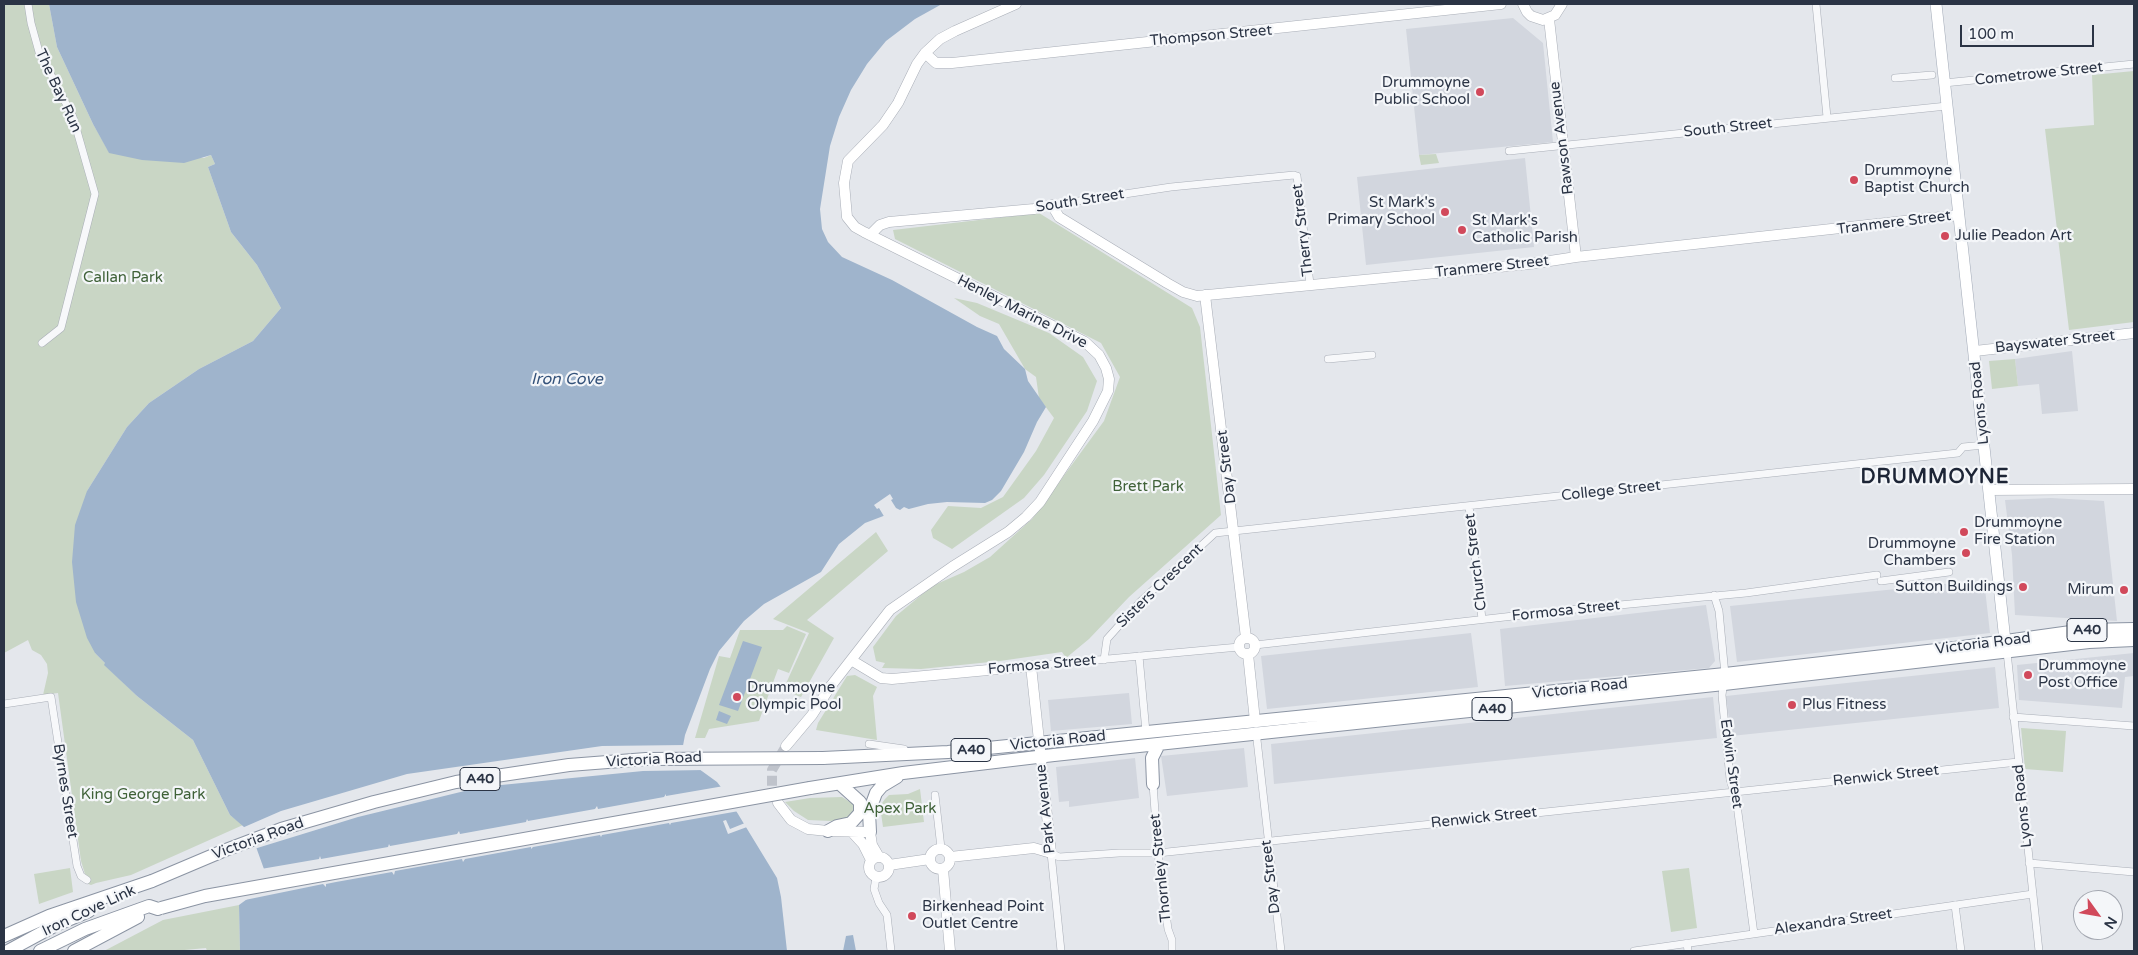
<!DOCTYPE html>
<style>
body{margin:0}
#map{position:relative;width:2138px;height:955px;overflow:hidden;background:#e4e7ec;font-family:"Varela Round",sans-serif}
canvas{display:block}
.frame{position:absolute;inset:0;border:5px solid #2b3445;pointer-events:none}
.north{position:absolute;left:2073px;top:890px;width:50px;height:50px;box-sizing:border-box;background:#f4f6f9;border:1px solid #a4a8b1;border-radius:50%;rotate:122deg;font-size:14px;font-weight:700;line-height:20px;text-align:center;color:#2b3445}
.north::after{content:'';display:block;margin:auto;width:18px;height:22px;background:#d1495b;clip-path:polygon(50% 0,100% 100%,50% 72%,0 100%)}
.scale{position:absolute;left:1960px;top:25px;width:134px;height:22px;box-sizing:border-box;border:2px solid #2b3445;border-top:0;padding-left:6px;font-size:15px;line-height:18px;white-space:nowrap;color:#2b3445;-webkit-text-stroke:4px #f4f6f9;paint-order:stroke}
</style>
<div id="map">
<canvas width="2138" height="955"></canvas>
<div class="frame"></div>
<div class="north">N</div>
<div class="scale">100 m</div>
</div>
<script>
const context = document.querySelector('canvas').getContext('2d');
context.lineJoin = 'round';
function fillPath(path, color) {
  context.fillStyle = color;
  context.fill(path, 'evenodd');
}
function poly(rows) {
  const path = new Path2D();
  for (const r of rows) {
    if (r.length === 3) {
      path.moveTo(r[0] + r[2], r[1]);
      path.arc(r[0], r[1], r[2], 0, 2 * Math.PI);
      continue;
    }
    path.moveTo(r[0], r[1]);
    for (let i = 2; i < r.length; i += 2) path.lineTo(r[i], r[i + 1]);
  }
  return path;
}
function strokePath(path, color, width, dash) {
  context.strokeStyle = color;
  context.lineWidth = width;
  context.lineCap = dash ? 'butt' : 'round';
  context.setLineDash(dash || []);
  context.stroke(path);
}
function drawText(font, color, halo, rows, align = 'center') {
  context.font = font + ' "Varela Round",sans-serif';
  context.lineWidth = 4.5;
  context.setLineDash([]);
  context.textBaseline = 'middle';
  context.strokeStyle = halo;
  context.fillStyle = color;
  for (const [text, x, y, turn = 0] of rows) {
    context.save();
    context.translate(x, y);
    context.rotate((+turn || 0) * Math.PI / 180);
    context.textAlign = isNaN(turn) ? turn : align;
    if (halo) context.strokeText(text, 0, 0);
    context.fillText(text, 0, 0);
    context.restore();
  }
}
fillPath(poly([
 [1513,18,1543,43,1553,142,1419,155,1406,29],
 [1525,158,1534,247,1366,265,1357,177],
 [2072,351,2078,411,2042,414,2039,384,2018,386,2015,359],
 [2051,498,2104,501,2117,621,2015,615,2012,555,2005,500],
 [1984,580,1990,633,1737,662,1730,606],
 [1706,605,1715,661,1709,668,1505,686,1500,629],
 [1471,633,1478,687,1267,709,1261,656],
 [2134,653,2134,676,2125,677,2122,708,2019,700,2017,665],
 [1995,667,1999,708,1731,736,1726,696],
 [1129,693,1132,724,1051,731,1048,700],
 [1713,697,1717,738,1274,784,1271,744],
 [1244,748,1248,787,1167,796,1161,756],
 [1135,758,1139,798,1069,807,1069,801,1059,802,1056,767]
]), '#d2d6de');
fillPath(poly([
 [4,4,49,4,57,47,93,124,109,152,204,158,211,155,215,164,208,167,231,232,257,265,281,308,253,341,199,369,149,403,127,427,87,491,95,653,105,663,105,665,137,696,193,740,230,815,243,825,131,875,96,883,91,885,88,884,81,861,58,693,43,695,48,673,47,664,41,655,32,650,28,640,4,653],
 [2134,71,2134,322,2069,330,2045,129,2094,125,2092,75],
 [1436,154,1439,163,1421,165,1419,155],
 [1039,213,1192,308,1200,327,1221,515,1129,597,1089,639,1066,658,1062,652,1000,661,921,669,882,668,885,663,876,661,873,647,896,616,932,586,964,572,990,557,1032,519,1104,421,1120,377,1101,343,895,239,893,230],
 [954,298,977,303,1049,333,1083,357,1097,381,1087,411,1044,475,1024,498,952,549,933,538,931,530,948,506,981,508,1003,497,1036,451,1054,418,1039,398,1036,377,1025,369,999,324,980,316],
 [2015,359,2018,386,1992,389,1989,361],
 [876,532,888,551,807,620,834,638,801,697,783,690,809,633,773,619],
 [787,626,806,634,789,673,778,669,759,721,709,729,705,738,695,738,719,656,730,658,740,630,783,630],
 [855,675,877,687,873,696,877,740,816,730,818,723,847,676],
 [2021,728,2066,731,2063,772,2025,769],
 [920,789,924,822,883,827,880,806,885,799,889,795,908,794],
 [842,797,853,804,855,810,849,818,831,821,808,820,794,811,785,802,810,798],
 [70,868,73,892,39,904,34,874],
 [1689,868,1697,928,1671,932,1662,871],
 [239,905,240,951,207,951,206,948,174,951,104,951,163,920]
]), '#c9d6c5');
fillPath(poly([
 [49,4,942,4,915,19,886,41,867,64,851,90,839,117,830,146,820,209,822,229,828,242,842,257,892,280,977,327,997,336,1004,349,1025,369,1028,381,1046,407,1037,422,1024,452,1001,491,992,500,985,503,947,502,928,504,886,515,865,523,839,544,821,572,764,604,744,621,719,651,710,669,685,735,682,751,688,761,717,782,724,791,777,878,781,897,787,951,240,951,239,905,269,883,251,833,230,815,193,740,137,696,104,665,105,663,95,653,87,638,76,602,72,562,75,525,87,491,127,427,149,403,199,369,253,341,281,308,257,265,231,232,208,167,215,164,211,155,184,163,142,160,109,153,93,124,57,47],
 [743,641,762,647,738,711,719,705],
 [719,711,731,716,727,724,716,720],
 [853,935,856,951,843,951,846,936]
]), '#9fb4cc');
fillPath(poly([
 [890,494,893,499,891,500,896,508,900,510,904,507,911,510,885,518,879,508,877,509,874,505],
 [685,745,687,756,705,770,643,771,481,787,358,817,254,849,249,834,242,828,281,811,407,774,602,746],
 [724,786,739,811,671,823,670,825,669,823,602,835,601,837,600,835,533,847,531,849,531,847,465,859,463,862,462,859,395,871,394,875,392,872,336,882,326,884,326,887,323,884,240,901,266,882,261,869,319,859,320,856,321,859,388,847,389,844,390,846,457,834,459,831,460,834,526,822,527,819,528,821,595,809,597,806,598,809,664,797,666,794,666,796],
 [726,820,730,829,745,823,747,827,728,834,723,821]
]), '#e4e7ec');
strokePath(poly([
 [776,800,772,788,772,770,786,746]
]), '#bfc3cb', 10, [10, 5]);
const street = poly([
 [28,4,31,23,39,52,73,117,95,194,61,328,42,343],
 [1816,4,1827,117],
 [1895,78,1932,75],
 [1944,83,2134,64],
 [1509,151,1947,106],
 [1297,176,1310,284],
 [1052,205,1171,187,1294,175],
 [1328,359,1372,355],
 [1469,506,1482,619],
 [1881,581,1949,572],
 [1714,595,1719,611,1724,664,1725,674,1722,695,1730,779,1737,805,1754,934],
 [1255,645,1567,610,1746,593,1877,575],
 [2007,652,2039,951],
 [1139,656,1146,732],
 [1104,660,1107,639,1141,601,1215,533,1958,453,1963,447,1985,445],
 [1031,666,1239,647],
 [4,704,51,697,77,866,81,876,87,880],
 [2013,717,2134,726],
 [1256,731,1281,951],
 [869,744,904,749],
 [1153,784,1158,853,1168,929,1172,940,1172,951],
 [935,795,941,848],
 [1051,853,1059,857,1119,853,1158,853,2018,762],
 [1051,853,1061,951],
 [2029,863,2134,872],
 [876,878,874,889,879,903,887,915,891,951],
 [1955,905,1961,951],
 [1687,943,1688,951],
 [1634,951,2033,894]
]);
const secondary = poly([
 [1523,4,1527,12,1531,16,1543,20,1555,15,1562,4],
 [1549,19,1576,257],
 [925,53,936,63,952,63,1501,4],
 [870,235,880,225,889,222,1034,209,1052,205,1059,217,1167,283,1183,292,1197,296,1530,264,1576,257,1959,215],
 [1205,295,1246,638],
 [1975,351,2134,333],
 [1989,490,2134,489],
 [1247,646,8],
 [1248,654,1255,721],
 [851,660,881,678,892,679,1031,666,1051,853,1034,848,950,857],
 [786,746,812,715,830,687,890,610,952,567,1008,532,1026,517,1040,502,1093,421,1108,391,1109,379,1106,368,1099,355,1085,342,864,232,855,227,847,217,844,183,848,161,883,125,898,103,917,64,925,53,940,39,955,31,1016,4],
 [778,803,791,820,808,829,828,831,870,832,872,845,879,857],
 [852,832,863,844,871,860],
 [940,859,10],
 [879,867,10],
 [889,865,930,859],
 [943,869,950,951]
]);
const primary = poly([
 [1936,4,2006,650]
]);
const highway = poly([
 [823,758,948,752,1725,674,1963,647,2085,630,2134,629],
 [1153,784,1152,758,1159,744],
 [810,788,903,773,1054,755,1724,684,2089,642,2134,640],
 [828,831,837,826,851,823,860,813,860,802,840,784],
 [870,832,869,812,876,793,882,786,897,777],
 [4,936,49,916,152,881],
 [8,951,56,925,89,911],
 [40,951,85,929,149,906,158,909],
 [74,951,138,917]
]);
strokePath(street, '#a9aeb7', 8);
strokePath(secondary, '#a9aeb7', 11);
strokePath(primary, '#a3abb8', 12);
strokePath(highway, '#8b94a3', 14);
strokePath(street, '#f7f8fa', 7);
strokePath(secondary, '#fff', 10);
strokePath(primary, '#fff', 11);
strokePath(highway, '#fff', 12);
const highwayBridge = poly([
 [152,881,223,851,281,829,374,802,456,782,569,765,646,759,823,758],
 [161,908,205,896,810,788]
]);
strokePath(highwayBridge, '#8b94a3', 14, []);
strokePath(highwayBridge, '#fff', 12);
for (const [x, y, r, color] of [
 [1480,92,5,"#d1495b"],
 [1854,180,5,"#d1495b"],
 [1445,212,5,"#d1495b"],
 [1462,230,5,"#d1495b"],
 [1945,236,5,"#d1495b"],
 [1964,532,5,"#d1495b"],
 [1966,553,5,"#d1495b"],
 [2023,587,5,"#d1495b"],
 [2124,590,5,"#d1495b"],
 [2028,675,5,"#d1495b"],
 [737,697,5,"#d1495b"],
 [1792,705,5,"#d1495b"],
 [912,916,5,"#d1495b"]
]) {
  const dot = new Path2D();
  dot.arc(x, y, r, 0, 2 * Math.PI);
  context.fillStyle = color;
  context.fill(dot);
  strokePath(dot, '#f4f6f9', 2);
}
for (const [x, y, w] of [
 [2087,630,40],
 [1492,709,40],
 [971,750,40],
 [480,779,40]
]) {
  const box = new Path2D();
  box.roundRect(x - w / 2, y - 11.5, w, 23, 4);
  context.fillStyle = '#f4f6f9';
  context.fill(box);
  strokePath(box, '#2b3445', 1);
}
drawText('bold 14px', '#2b3445', null, [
 ["A40",2087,630],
 ["A40",1492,709],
 ["A40",971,750],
 ["A40",480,779]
]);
drawText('15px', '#2b3445', '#f4f6f9', [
 ["Thompson Street",1211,36,-5],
 ["Cometrowe Street",2039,74,-6],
 ["The Bay Run",58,91,65],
 ["South Street",1728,128,-6],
 ["Rawson Avenue",1562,138,-97],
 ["South Street",1080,201,-9],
 ["Tranmere Street",1894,223,-7],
 ["Therry Street",1303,230,-97],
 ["Tranmere Street",1492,267,-6],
 ["Henley Marine Drive",1022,312,27],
 ["Bayswater Street",2055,342,-6],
 ["Lyons Road",1980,403,-96],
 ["Day Street",1227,467,-97],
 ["College Street",1611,491,-6],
 ["Church Street",1476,562,-97],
 ["Sisters Crescent",1160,586,-44],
 ["Formosa Street",1566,611,-6],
 ["Victoria Road",1983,644,-7],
 ["Formosa Street",1042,665,-5],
 ["Victoria Road",1580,689,-6],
 ["Victoria Road",1058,741,-6],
 ["Victoria Road",654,760,-3],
 ["Edwin Street",1731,764,82],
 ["Renwick Street",1886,776,-6],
 ["Byrnes Street",65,791,81],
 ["Lyons Road",2023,806,-96],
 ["Park Avenue",1046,809,-96],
 ["Renwick Street",1484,818,-6],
 ["Victoria Road",258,839,-20],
 ["Thornley Street",1161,868,-96],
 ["Day Street",1271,877,-97],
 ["Iron Cove Link",89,911,-25],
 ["Alexandra Street",1833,922,-8]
]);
drawText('15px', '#2b3445', '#f4f6f9', [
 ["Drummoyne",1470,83,"right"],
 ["Public School",1470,100,"right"],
 ["Drummoyne",1864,171],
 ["Baptist Church",1864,188],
 ["St Mark's",1435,203,"right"],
 ["Primary School",1435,220,"right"],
 ["St Mark's",1472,221],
 ["Catholic Parish",1472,238],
 ["Julie Peadon Art",1955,236],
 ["Drummoyne",1974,523],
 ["Fire Station",1974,540],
 ["Drummoyne",1956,544,"right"],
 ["Chambers",1956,561,"right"],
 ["Sutton Buildings",2013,587,"right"],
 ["Mirum",2114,590,"right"],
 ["Drummoyne",2038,666],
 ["Post Office",2038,683],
 ["Drummoyne",747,688],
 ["Olympic Pool",747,705],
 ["Plus Fitness",1802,705],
 ["Birkenhead Point",922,907],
 ["Outlet Centre",922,924]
], 'left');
drawText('15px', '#3f6138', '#f4f6f9', [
 ["Callan Park",123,278],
 ["Brett Park",1148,487],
 ["King George Park",143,795],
 ["Apex Park",900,809]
]);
drawText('italic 16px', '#34527a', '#f4f6f9', [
 ["Iron Cove",567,380]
]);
context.letterSpacing = '1px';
drawText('bold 20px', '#1d2536', '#f4f6f9', [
 ["DRUMMOYNE",1935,478]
]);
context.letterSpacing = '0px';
</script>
